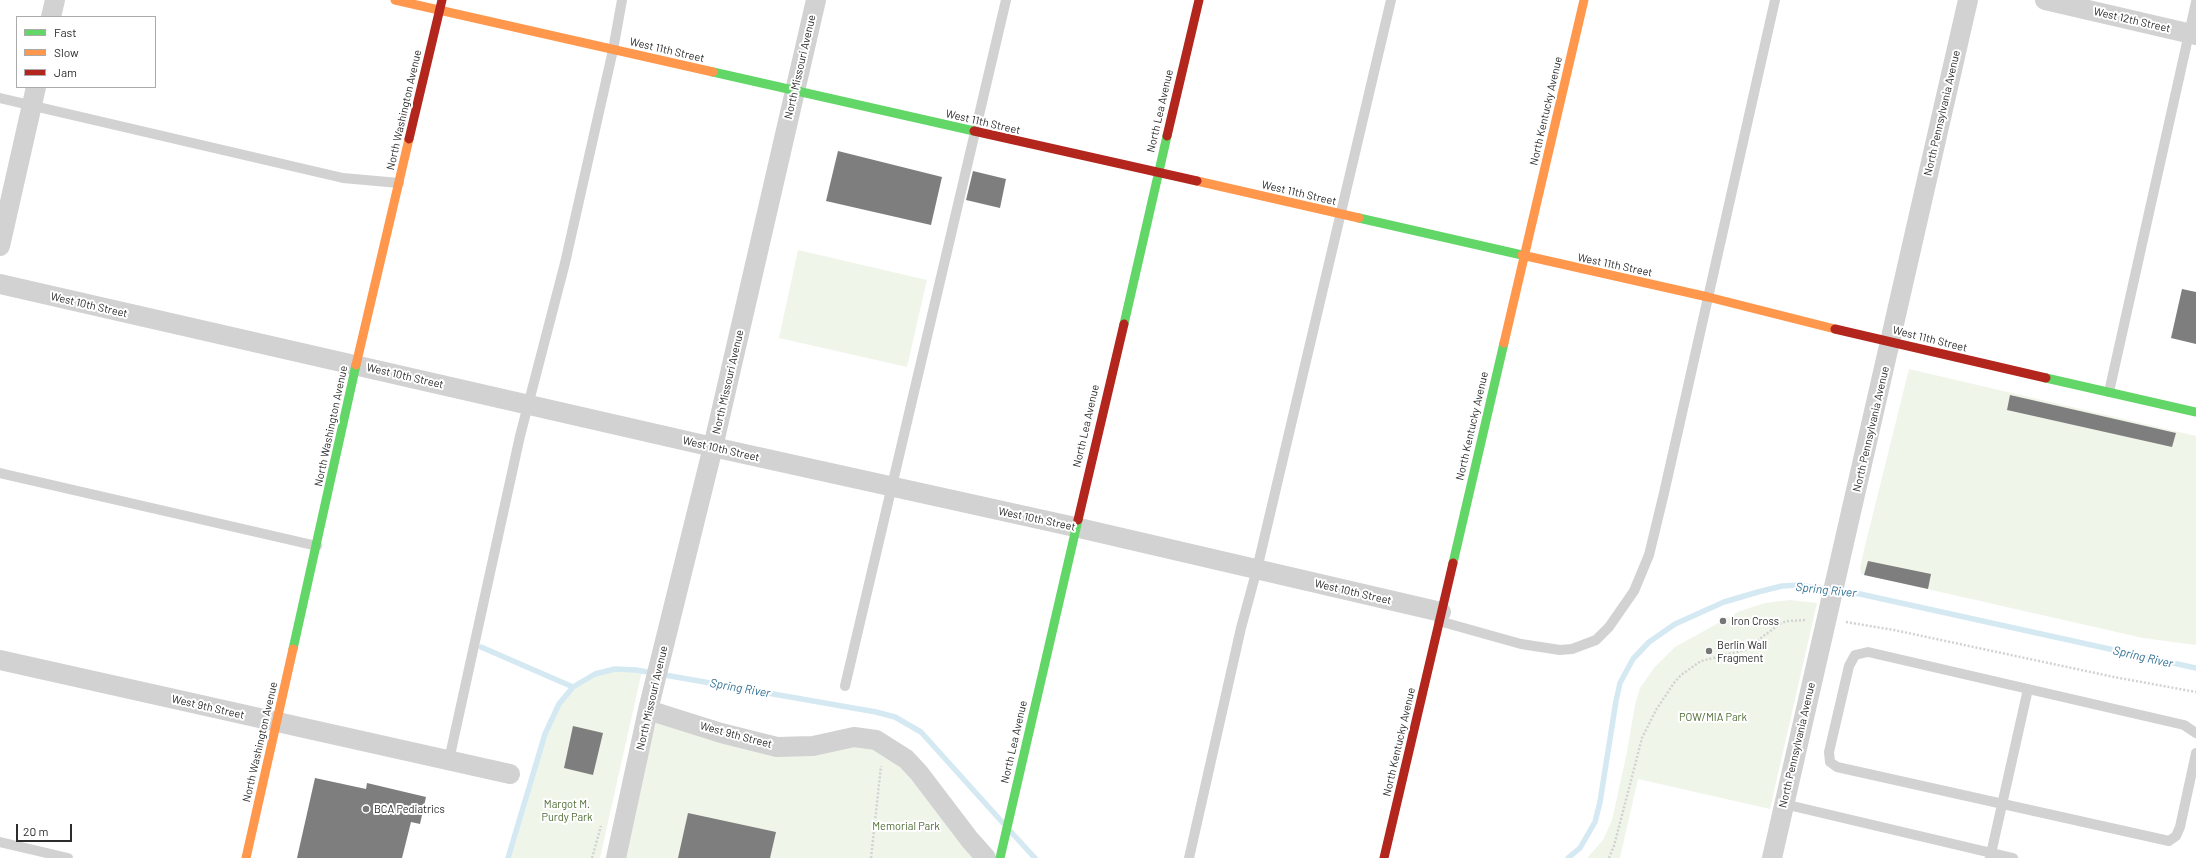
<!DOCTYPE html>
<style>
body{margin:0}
#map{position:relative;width:2196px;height:858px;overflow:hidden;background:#fff;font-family:Barlow,sans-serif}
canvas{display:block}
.legend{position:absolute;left:16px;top:16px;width:140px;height:72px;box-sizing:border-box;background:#fff;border:1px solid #ababab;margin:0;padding:5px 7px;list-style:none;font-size:12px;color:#2d2d2d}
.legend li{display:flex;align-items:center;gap:8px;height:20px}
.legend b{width:20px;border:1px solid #ababab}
.scale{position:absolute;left:16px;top:824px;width:56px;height:18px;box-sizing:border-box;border:2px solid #2d2d2d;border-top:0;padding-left:5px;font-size:12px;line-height:14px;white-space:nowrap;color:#2d2d2d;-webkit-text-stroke:3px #fff;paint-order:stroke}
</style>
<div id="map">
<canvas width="2196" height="858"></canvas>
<ul class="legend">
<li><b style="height:5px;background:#63d668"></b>Fast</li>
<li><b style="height:5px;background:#ff974d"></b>Slow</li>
<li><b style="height:5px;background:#b3261e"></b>Jam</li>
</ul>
<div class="scale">20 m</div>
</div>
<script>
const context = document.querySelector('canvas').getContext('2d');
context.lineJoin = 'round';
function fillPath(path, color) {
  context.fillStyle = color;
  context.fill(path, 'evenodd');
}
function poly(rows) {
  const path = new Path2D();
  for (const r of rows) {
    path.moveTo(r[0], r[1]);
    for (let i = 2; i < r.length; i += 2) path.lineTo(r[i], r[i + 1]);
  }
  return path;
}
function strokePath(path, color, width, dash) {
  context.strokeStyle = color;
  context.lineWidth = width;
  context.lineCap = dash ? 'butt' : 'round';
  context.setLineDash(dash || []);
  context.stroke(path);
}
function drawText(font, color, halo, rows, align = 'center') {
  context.font = font + ' Barlow,sans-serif';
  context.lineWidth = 4;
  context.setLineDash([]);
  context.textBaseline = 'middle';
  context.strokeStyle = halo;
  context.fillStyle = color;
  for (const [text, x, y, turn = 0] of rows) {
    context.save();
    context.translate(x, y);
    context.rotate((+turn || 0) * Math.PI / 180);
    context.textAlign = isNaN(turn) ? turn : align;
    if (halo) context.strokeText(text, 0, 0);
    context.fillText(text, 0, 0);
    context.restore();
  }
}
fillPath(poly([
 [798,250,927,280,907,367,779,338],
 [1909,369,2196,436,2196,645,2143,638,1861,574,1860,568,1863,554],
 [1790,600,1817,603,1770,809,1638,779,1620,858,1587,858,1603,840,1612,820,1627,752,1635,705,1640,688,1654,668,1675,647,1740,611,1765,603],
 [615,669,642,671,600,858,508,858,545,734,559,704,573,687,595,674],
 [648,710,751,741,876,740,981,858,616,858]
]), '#f0f5ea');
strokePath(poly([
 [481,647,573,687],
 [1011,832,1035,858],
 [508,858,545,734,559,704,573,687,595,674,615,669,636,670,876,712,895,717,921,732,1003,823],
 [1568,858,1580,848,1595,822,1600,802,1616,701,1620,683,1633,659,1649,642,1675,624,1724,602,1758,592,1782,586,1798,585,1860,594,2196,668]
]), '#d5e9f3', 5.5);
fillPath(poly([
 [838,151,942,177,931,225,826,201],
 [973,171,1006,179,1000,208,966,200],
 [2182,289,2196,292,2196,344,2171,338],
 [2010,395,2176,433,2172,447,2007,410],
 [1868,561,1931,574,1928,589,1864,575],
 [573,726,603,733,593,775,564,768],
 [315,778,366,789,367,783,426,797,420,824,411,822,402,858,297,858],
 [688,813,776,832,770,858,678,858]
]), '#7e7e7e');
strokePath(poly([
 [1846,622,1894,630,2114,677,2196,692],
 [592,858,601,826],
 [871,858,881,766],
 [1609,858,1614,846,1642,738,1656,710,1674,683,1681,675,1701,661,1745,650,1781,623,1788,621,1807,620]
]), '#d2d2d2', 2.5, [2, 2]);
strokePath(poly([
 [0,98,343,178,399,183],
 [2109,392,2196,2],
 [0,473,317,546],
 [1439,621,1521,644,1560,650,1572,649,1596,640,1609,627,1634,591,1649,555,1664,493,1775,0],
 [845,686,1006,0],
 [2196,733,2184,725,1868,652,1855,655,1849,666,1829,752,1830,762,1837,767,2169,841,2176,836,2180,827,2196,753],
 [449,760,520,436,565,263,613,50,622,0],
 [1784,804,2013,858],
 [0,842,68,858],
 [1189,858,1241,628,1257,569,1391,0],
 [1990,858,2028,689]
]), '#d2d2d2', 10);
strokePath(poly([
 [2045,0,2196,35],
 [51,17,55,0],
 [0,246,36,87],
 [0,284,713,447,1075,527,1441,612],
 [0,660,510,774],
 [648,710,721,733,777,747,813,746,854,737,876,740,906,759,919,773,970,840,986,858],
 [616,858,648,710,713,447,816,0],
 [1772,858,1968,0]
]), '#d2d2d2', 20);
strokePath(poly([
 [713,72,974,131],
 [1359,218,1522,255],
 [1124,324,1167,136],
 [2046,378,2196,412],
 [1453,563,1504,343],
 [293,649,356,365],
 [1000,858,1078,520]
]), '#63d668', 9);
strokePath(poly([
 [395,0,713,72],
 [1197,181,1359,218],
 [1522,255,1708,297,1835,329],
 [1504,343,1584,0],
 [356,365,409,139],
 [246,858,293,649]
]), '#ff974d', 9);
strokePath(poly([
 [974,131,1197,181],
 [1167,136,1199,0],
 [409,139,442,0],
 [1835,329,2046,378],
 [1078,520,1124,324],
 [1384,858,1453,563]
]), '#b3261e', 9);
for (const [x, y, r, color] of [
 [1723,621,4,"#767676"],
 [1709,651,4,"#767676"],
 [366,809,4,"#767676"]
]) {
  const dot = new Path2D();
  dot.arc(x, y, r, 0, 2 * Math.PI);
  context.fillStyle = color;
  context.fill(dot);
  strokePath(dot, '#fff', 1.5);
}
drawText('11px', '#2d2d2d', '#fff', [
 ["West 12th Street",2132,20,13],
 ["West 11th Street",667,50,13],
 ["North Missouri Avenue",800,67,-77],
 ["North Washington Avenue",404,110,-77],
 ["North Lea Avenue",1160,111,-77],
 ["North Kentucky Avenue",1546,111,-77],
 ["North Pennsylvania Avenue",1942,113,-77],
 ["West 11th Street",983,122,13],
 ["West 11th Street",1299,193,13],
 ["West 11th Street",1615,265,12],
 ["West 10th Street",89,305,13],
 ["West 11th Street",1930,339,14],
 ["West 10th Street",405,376,13],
 ["North Missouri Avenue",728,382,-77],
 ["North Washington Avenue",331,426,-78],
 ["North Lea Avenue",1086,426,-77],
 ["North Kentucky Avenue",1472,426,-77],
 ["North Pennsylvania Avenue",1871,429,-77],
 ["West 10th Street",721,449,13],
 ["West 10th Street",1037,519,12],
 ["West 10th Street",1353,592,13],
 ["North Missouri Avenue",652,698,-77],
 ["West 9th Street",208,707,13],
 ["West 9th Street",736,735,15],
 ["North Washington Avenue",260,742,-77],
 ["North Lea Avenue",1014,742,-77],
 ["North Kentucky Avenue",1399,742,-77],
 ["North Pennsylvania Avenue",1797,745,-77]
]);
drawText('11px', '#2d2d2d', '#fff', [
 ["Iron Cross",1731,621],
 ["Berlin Wall",1717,645],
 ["Fragment",1717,658],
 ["BCA Pediatrics",374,809]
], 'left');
drawText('11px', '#516d37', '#fff', [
 ["POW/MIA Park",1713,717],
 ["Margot M.",567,804],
 ["Purdy Park",567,817],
 ["Memorial Park",906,826]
]);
drawText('italic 12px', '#347396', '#fff', [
 ["Spring River",1826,590,6],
 ["Spring River",2143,657,13],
 ["Spring River",740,688,10]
]);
</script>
